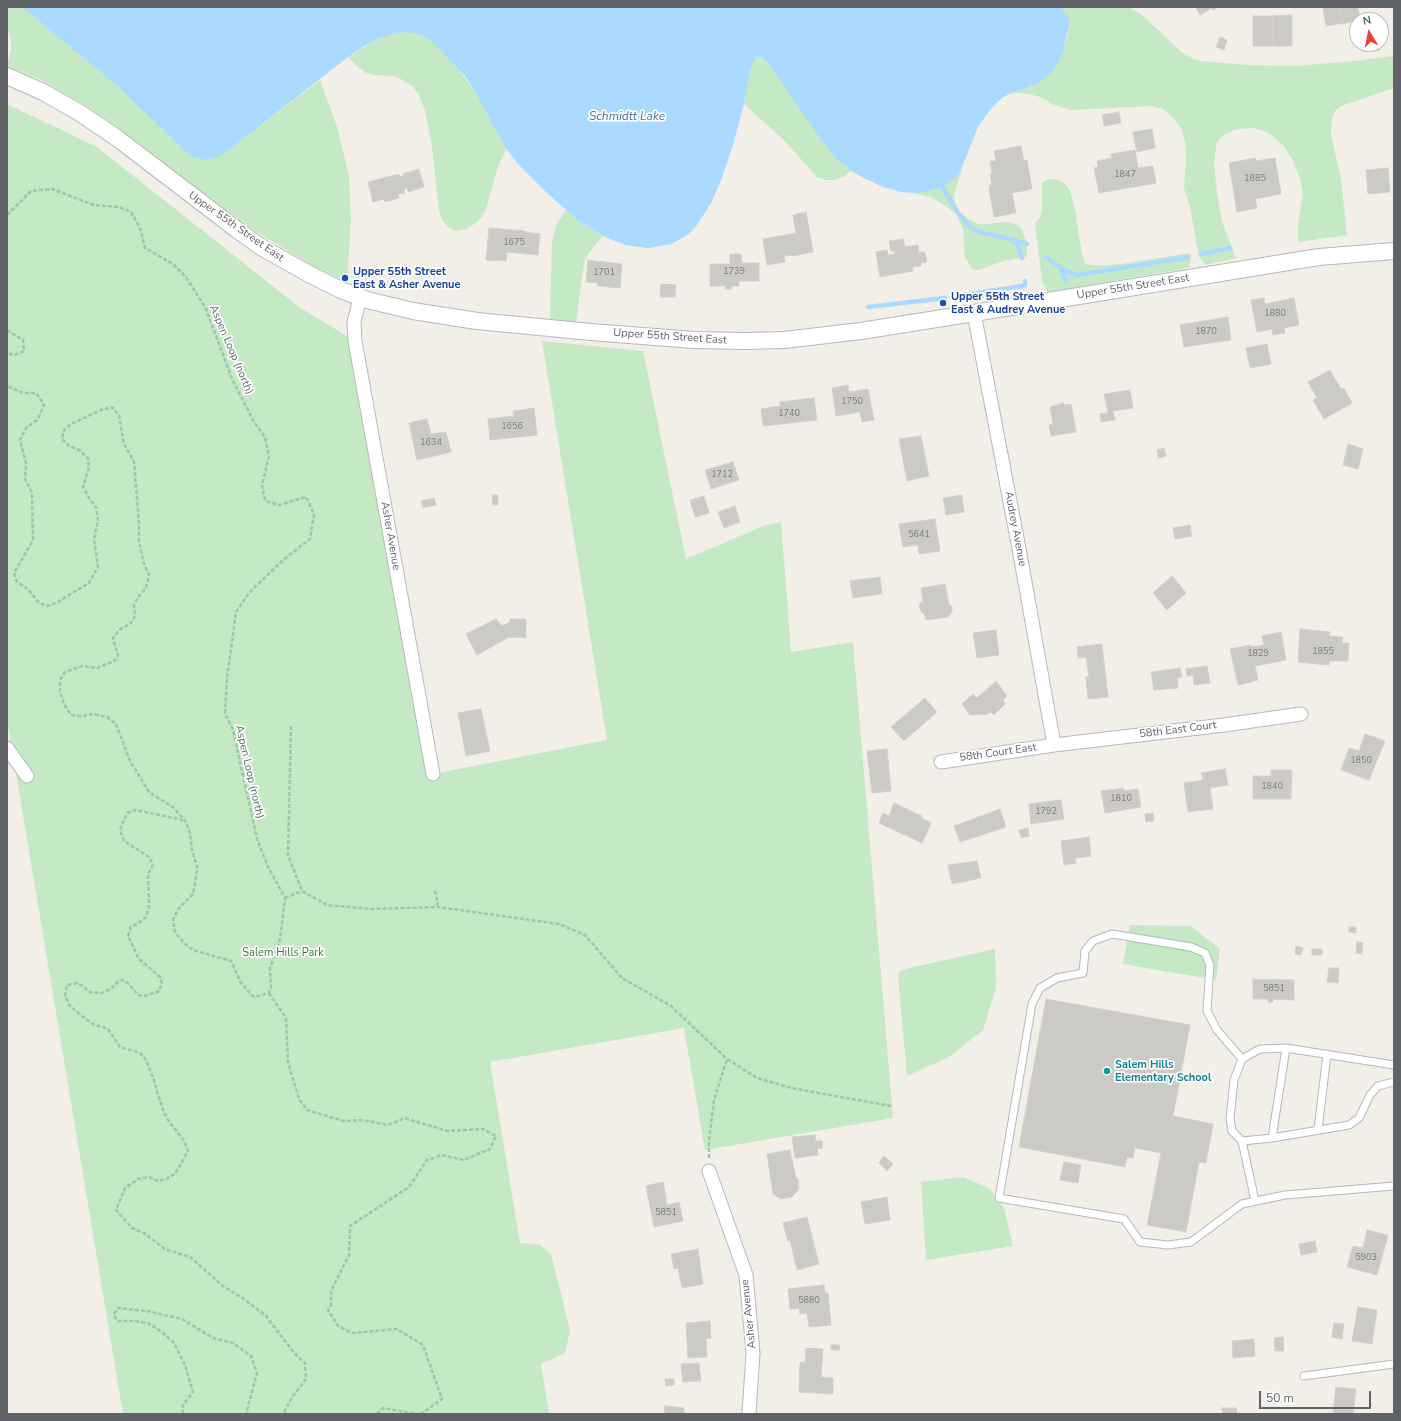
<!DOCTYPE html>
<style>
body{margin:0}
#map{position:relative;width:1401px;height:1421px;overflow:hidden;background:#f1efe8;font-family:"Nunito Sans",sans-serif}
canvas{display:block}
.frame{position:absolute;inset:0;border:8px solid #5f6368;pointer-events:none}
.north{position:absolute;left:1349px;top:12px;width:40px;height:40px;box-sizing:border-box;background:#fff;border:1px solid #bfc1c3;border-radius:50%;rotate:350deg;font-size:11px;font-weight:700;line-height:16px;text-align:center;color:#5f6368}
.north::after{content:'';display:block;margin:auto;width:14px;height:18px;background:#ea4335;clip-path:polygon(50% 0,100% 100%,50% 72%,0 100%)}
.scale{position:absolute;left:1259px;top:1391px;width:112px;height:18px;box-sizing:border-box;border:2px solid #5f6368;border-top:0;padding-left:5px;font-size:12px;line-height:14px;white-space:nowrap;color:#5f6368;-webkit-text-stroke:3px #fff;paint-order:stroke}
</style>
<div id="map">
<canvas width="1401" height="1421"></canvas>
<div class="frame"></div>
<div class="north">N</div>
<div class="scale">50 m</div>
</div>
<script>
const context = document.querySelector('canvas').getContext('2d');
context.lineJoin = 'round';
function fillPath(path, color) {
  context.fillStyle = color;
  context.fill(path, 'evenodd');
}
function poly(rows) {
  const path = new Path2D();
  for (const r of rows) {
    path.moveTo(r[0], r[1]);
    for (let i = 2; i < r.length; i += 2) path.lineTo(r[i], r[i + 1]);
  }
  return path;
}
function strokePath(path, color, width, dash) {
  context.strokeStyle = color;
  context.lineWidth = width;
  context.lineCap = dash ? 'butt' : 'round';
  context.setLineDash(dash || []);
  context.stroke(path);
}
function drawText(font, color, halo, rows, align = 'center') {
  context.font = font + ' "Nunito Sans",sans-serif';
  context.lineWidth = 3.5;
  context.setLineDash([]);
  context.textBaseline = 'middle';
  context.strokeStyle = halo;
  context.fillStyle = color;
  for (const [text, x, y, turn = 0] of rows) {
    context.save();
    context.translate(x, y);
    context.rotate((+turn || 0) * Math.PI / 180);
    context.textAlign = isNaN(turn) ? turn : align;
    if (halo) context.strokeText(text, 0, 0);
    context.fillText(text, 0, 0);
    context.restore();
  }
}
fillPath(poly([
 [7,7,22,7,121,89,182,149,211,159,229,150,320,80,337,127,349,176,351,220,347,282,313,266,255,231,198,189,123,131,85,105,39,79,7,66,11,50,11,39,7,29],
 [1061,7,1128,7,1141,14,1155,27,1180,51,1194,59,1201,61,1248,65,1296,66,1355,61,1394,56,1394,88,1341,106,1335,111,1332,118,1331,134,1341,180,1347,235,1298,242,1298,226,1303,194,1300,178,1292,159,1283,145,1269,133,1254,128,1237,129,1225,134,1219,139,1216,146,1214,164,1217,193,1222,222,1236,258,1206,265,1199,257,1190,207,1184,188,1186,161,1185,140,1182,131,1175,120,1165,110,1152,106,1071,110,1054,105,1040,97,1029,94,1015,93,1005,95,1031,86,1042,80,1047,76,1060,59,1067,37,1069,25,1069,19],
 [401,32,413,32,429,39,445,52,455,64,475,92,506,149,498,166,486,209,482,217,476,223,466,229,457,231,450,228,443,222,439,211,432,146,425,110,418,93,413,87,401,79,392,76,375,75,366,73,359,68,348,57,372,42,387,35],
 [756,57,760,57,768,63,819,137,835,157,851,171,843,177,834,180,826,180,817,177,783,139,744,104,750,71],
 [7,104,97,147,299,307,355,341,433,774,607,740,542,341,643,351,686,559,766,525,781,522,791,652,853,642,893,1118,705,1150,684,1028,490,1062,520,1243,540,1245,551,1254,560,1289,570,1331,565,1353,541,1364,549,1414,123,1414,7,719],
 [964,162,954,194,955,203,959,211,968,219,978,224,988,224,1005,222,1010,222,1018,225,1022,230,1027,244,1027,255,1026,257,1003,261,979,270,972,269,965,257,963,230,957,215,948,208,936,200,927,196,913,193,932,190,944,186,954,178],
 [1053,179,1059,180,1065,184,1070,191,1075,209,1082,254,1085,264,1099,266,1122,264,1190,253,1191,260,1189,268,1048,292,1042,281,1035,223,1040,217,1042,210,1042,183,1046,180],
 [566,210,585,225,603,236,588,254,584,263,576,322,550,319,552,242,556,225],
 [1130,925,1191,926,1220,949,1216,980,1123,964],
 [995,949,996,988,983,1030,949,1057,907,1076,898,975,901,970],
 [964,1177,990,1189,1004,1208,1013,1246,926,1260,921,1182]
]), '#c5e8c5');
fillPath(poly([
 [22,7,1061,7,1069,19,1069,25,1063,51,1060,59,1052,72,1037,84,1009,94,1002,98,992,107,978,127,964,162,959,173,950,182,944,186,925,192,913,193,901,192,883,187,860,176,851,171,835,157,819,137,768,63,761,57,756,57,750,71,744,104,733,145,720,183,711,203,697,225,689,234,671,244,648,248,625,245,603,236,579,221,546,192,519,165,506,149,475,92,465,76,439,48,429,39,418,34,407,32,395,33,380,38,364,46,348,57,229,150,217,157,206,160,194,157,182,149,121,89]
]), '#aadaff');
strokePath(poly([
 [942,187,958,213,970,227,983,233,1007,238,1027,244],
 [1013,240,1017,244,1022,258],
 [1201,254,1230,248],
 [1045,257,1066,271,1078,275,1188,257],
 [1061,269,1066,282],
 [964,295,1022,286,1025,285,1025,281],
 [868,307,945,298]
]), '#aadaff', 4.5);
const building = poly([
 [1196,7,1219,7,1213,10,1212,8,1200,15,1196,7],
 [1323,7,1340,7,1343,23,1326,26,1323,7],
 [1340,7,1358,7,1360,20,1343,24,1340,7],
 [1292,15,1292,46,1273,46,1272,16,1292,15],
 [1253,16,1272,16,1273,46,1253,46,1253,16],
 [1220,37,1227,40,1224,50,1216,47,1220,37],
 [1373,44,1378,44,1380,50,1374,51,1373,44],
 [1119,112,1121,123,1104,126,1102,115,1119,112],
 [1152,129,1155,148,1137,152,1133,132,1152,129],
 [1021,146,1024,161,1027,160,1032,189,1012,193,1016,213,994,217,989,189,990,189,989,185,992,185,990,174,992,173,990,161,996,161,994,151,1021,146],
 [1135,150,1138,168,1153,166,1156,183,1099,193,1094,168,1098,167,1097,161,1112,158,1111,154,1135,150],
 [1255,158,1256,161,1275,158,1281,194,1255,199,1257,208,1237,212,1229,163,1255,158],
 [1388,168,1390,192,1368,194,1366,170,1388,168],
 [419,169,424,187,408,192,407,188,404,189,405,193,398,194,399,198,385,202,384,199,373,202,368,182,399,174,400,177,403,176,403,174,419,169],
 [806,212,813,252,793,256,792,255,784,256,785,262,767,265,763,239,796,233,793,215,806,212],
 [489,228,525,231,525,232,540,234,538,255,507,252,506,261,486,260,489,228],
 [903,239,905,247,918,245,919,252,925,252,927,262,921,263,921,266,912,267,913,271,880,277,876,252,887,250,888,255,895,254,895,251,891,251,889,241,903,239],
 [730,254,741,254,742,263,759,263,759,281,739,281,739,286,732,286,732,289,725,289,726,286,710,286,710,264,730,264,730,254],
 [588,260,622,264,620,288,597,286,598,283,586,282,588,260],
 [661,284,676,285,675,297,660,297,661,284],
 [1264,298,1265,304,1294,298,1299,325,1284,328,1285,333,1273,335,1272,329,1257,332,1251,300,1264,298],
 [1228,317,1231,340,1184,347,1180,325,1228,317],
 [1267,344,1271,364,1250,368,1246,348,1267,344],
 [1330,370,1341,389,1344,388,1352,403,1324,419,1313,400,1317,398,1308,382,1330,370],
 [848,385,849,392,868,389,874,420,862,422,860,412,836,416,832,388,848,385],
 [1130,390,1133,408,1113,411,1115,420,1101,422,1100,414,1108,413,1104,394,1130,390],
 [814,398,817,420,763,426,761,409,780,406,780,402,814,398],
 [1063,403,1064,405,1071,404,1076,432,1051,436,1049,425,1053,424,1050,407,1063,403],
 [534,408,537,435,490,440,488,419,514,416,513,411,534,408],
 [427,419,431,434,446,432,451,452,417,460,409,423,427,419],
 [921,436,929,476,907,481,899,439,921,436],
 [1348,444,1363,449,1358,469,1343,465,1348,444],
 [1164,448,1166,456,1158,458,1157,450,1164,448],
 [733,462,739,480,711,489,705,470,733,462],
 [492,495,498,495,498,505,493,505,492,495],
 [962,495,964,512,946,515,943,498,962,495],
 [704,496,709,513,695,517,690,500,704,496],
 [434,498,436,505,423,508,421,501,434,498],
 [735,506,740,522,724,528,718,512,735,506],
 [935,519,940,551,919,554,918,545,903,547,899,524,935,519],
 [1190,525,1192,536,1175,539,1173,528,1190,525],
 [1172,576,1186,593,1167,610,1153,593,1172,576],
 [880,577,882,594,853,598,850,581,880,577],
 [945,584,949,605,952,606,952,612,948,617,926,620,924,613,922,613,919,606,921,602,923,601,921,588,945,584],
 [496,619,502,626,510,622,510,619,526,619,526,638,509,637,477,655,466,634,496,619],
 [1300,629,1330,632,1329,636,1343,637,1342,643,1349,643,1348,661,1329,661,1329,665,1298,662,1300,629],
 [996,630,999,655,977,658,973,633,996,630],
 [1281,632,1286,660,1255,666,1258,680,1238,685,1230,649,1251,645,1251,647,1264,645,1262,636,1281,632],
 [1102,644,1108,697,1088,699,1086,677,1089,677,1086,657,1078,658,1077,647,1102,644],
 [1207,666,1210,683,1194,685,1193,675,1187,676,1186,669,1207,666],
 [1180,668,1182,677,1177,678,1178,688,1154,690,1151,672,1180,668],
 [996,681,1007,696,1003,700,1005,704,994,715,991,712,987,714,970,715,962,704,973,694,977,698,996,681],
 [925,698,937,712,904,741,891,727,925,698],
 [481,709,490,751,466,756,458,713,481,709],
 [1365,734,1385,741,1369,780,1341,770,1349,748,1359,751,1365,734],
 [887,749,891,791,872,793,867,751,887,749],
 [1225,769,1228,785,1210,788,1213,809,1188,812,1184,783,1203,780,1201,773,1225,769],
 [1271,770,1292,770,1291,799,1253,799,1253,776,1271,776,1271,770],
 [1123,788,1124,791,1138,789,1141,807,1105,813,1101,791,1123,788],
 [1061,800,1064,819,1031,824,1029,804,1061,800],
 [894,803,922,816,921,818,931,823,922,843,879,823,883,813,889,816,894,803],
 [1000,809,1006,827,960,842,954,826,1000,809],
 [1153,813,1154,821,1146,822,1145,814,1153,813],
 [1028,828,1029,836,1021,838,1019,830,1028,828],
 [1089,837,1091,856,1075,858,1076,863,1064,865,1061,841,1089,837],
 [977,861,981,878,952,884,948,865,977,861],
 [1349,927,1356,927,1356,933,1349,932,1349,927],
 [1357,942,1363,943,1362,954,1356,953,1357,942],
 [1296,946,1303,948,1301,955,1295,954,1296,946],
 [1312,949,1322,949,1322,955,1312,955,1312,949],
 [1329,968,1339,968,1338,983,1327,982,1329,968],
 [1253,979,1294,980,1294,1000,1273,999,1273,1002,1268,1002,1268,999,1253,999,1253,979],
 [1046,999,1190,1025,1173,1116,1213,1124,1206,1163,1199,1162,1186,1232,1147,1225,1161,1153,1135,1148,1133,1158,1127,1157,1125,1167,1019,1147,1046,999],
 [815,1135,816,1141,822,1141,823,1148,817,1149,818,1155,795,1158,792,1137,815,1135],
 [790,1150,796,1178,798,1179,799,1189,792,1197,781,1199,773,1194,767,1154,790,1150],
 [884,1156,893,1164,887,1171,879,1163,884,1156],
 [1064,1162,1081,1165,1078,1183,1060,1180,1064,1162],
 [663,1182,667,1205,679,1202,683,1221,654,1227,646,1186,663,1182],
 [887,1197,890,1220,865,1224,861,1202,887,1197],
 [807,1217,819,1264,797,1270,790,1240,788,1241,783,1223,807,1217],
 [1367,1230,1388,1235,1377,1275,1347,1267,1353,1246,1363,1248,1367,1230],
 [1315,1241,1317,1252,1301,1255,1299,1244,1315,1241],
 [698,1249,703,1284,682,1288,678,1268,674,1269,671,1254,698,1249],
 [824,1285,825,1293,828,1293,831,1325,809,1327,807,1313,800,1314,799,1308,790,1309,788,1289,824,1285],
 [1358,1307,1377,1310,1372,1344,1352,1341,1358,1307],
 [710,1321,711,1338,706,1339,707,1357,688,1358,686,1323,710,1321],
 [1334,1323,1344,1324,1342,1339,1332,1337,1334,1323],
 [1283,1337,1284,1351,1275,1351,1274,1338,1283,1337],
 [1254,1339,1255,1356,1233,1358,1232,1341,1254,1339],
 [831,1345,839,1345,840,1350,831,1350,831,1345],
 [806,1348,823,1349,821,1377,833,1378,833,1394,799,1392,800,1362,805,1363,806,1348],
 [699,1363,701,1381,683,1382,681,1364,699,1363],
 [665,1379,674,1379,674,1385,666,1386,665,1379],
 [1336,1387,1356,1389,1353,1414,1333,1414,1336,1387],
 [665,1406,684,1408,684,1414,664,1414,665,1406],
 [1222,1408,1236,1408,1237,1414,1223,1414,1222,1408]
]);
fillPath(building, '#cccac5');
strokePath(building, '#d6d1c6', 1);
const service = poly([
 [1242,1059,1217,1030,1207,1011,1210,965,1205,953,1191,947,1112,934,1093,941,1085,951,1083,973,1057,978,1040,988,1032,1004,999,1198,1124,1219,1140,1242,1168,1245,1191,1242,1242,1204,1285,1195,1394,1186],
 [1394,1065,1286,1048,1260,1049,1242,1059,1234,1080,1230,1118,1232,1131,1242,1141,1272,1138,1349,1125,1359,1118,1370,1095,1378,1086,1394,1082],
 [1318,1130,1327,1054],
 [1272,1138,1286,1048],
 [1242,1141,1255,1201],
 [1304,1376,1394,1364]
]);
const minor = poly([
 [360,298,354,322,355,341,433,774],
 [974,313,1020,554,1054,745],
 [7,748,27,776],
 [941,762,1054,745,1224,725,1301,714],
 [709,1171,746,1275,753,1353,749,1414]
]);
const tertiary = poly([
 [7,76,43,92,80,113,117,138,236,229,261,247,309,274,341,290,367,300,413,311,477,321,591,332,694,340,745,341,784,340,861,331,974,313,1319,257,1394,251]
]);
strokePath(service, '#b5b8bc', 9);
strokePath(minor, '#b5b8bc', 15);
strokePath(tertiary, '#b5b8bc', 18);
strokePath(poly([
 [7,215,31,191,52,189,94,205,119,207,131,212,140,228,145,248,173,264,186,277,206,309,232,379,254,422,265,437,269,456,262,485,265,501,279,505,306,497,314,514,310,539,283,560,249,593,236,612,227,678,225,713,233,730,257,839,268,867,285,898,280,939,270,968,271,988,269,993,254,997,241,983,231,961,193,950,184,943,175,932,173,920,179,908,193,894,196,878,197,866,192,850,190,833,186,822,174,808,149,792,130,761,116,724,107,717,94,714,81,716,71,715,64,704,60,691,60,680,65,672,82,666,97,668,114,661,118,656,113,638,119,630,131,623,135,616,134,605,138,597,146,588,149,575,144,564,139,541,139,523,134,462,124,444,119,415,112,407,101,410,71,424,64,430,62,439,68,445,79,450,88,458,89,468,83,486,89,498,96,507,98,520,94,539,98,567,89,583,56,603,48,606,39,603,28,589,17,582,14,573,33,540,32,493,25,479,26,463,20,440,26,428,38,419,44,404,36,393,23,393,7,386],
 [7,330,23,340,24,351,15,355,7,353],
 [291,726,288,855,302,891,327,905,372,909,438,907,559,924,585,935,622,978,671,1006,727,1059],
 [183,821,179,819,135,810,127,813,120,830,124,841,149,857,153,865,148,874,149,907,146,917,140,922,131,927,128,936,139,959,160,977,162,983,159,991,145,996,138,995,128,983,123,980,118,982,112,988,102,993,90,992,78,983,67,985,65,996,70,1006,82,1016,93,1024,108,1029,120,1047,140,1053,146,1060,154,1080,157,1092,166,1117,184,1141,188,1151,175,1174,166,1179,158,1181,149,1177,138,1179,125,1188,116,1210,132,1228,144,1233,165,1249,190,1257,223,1286,244,1299,266,1316,294,1353,305,1363,306,1379,293,1396,283,1414],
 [435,891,438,907],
 [285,898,302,891],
 [269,993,286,1018,288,1062,299,1099,307,1110,344,1121,363,1120,388,1125,405,1118,447,1131,483,1129,496,1136,490,1149,464,1160,442,1155,427,1160,409,1187,350,1226,349,1255,331,1291,331,1305,328,1310,338,1326,352,1333,397,1329,423,1345,442,1399,421,1414],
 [709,1158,709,1141,714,1100,727,1059,757,1078,791,1088,891,1106],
 [183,1414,183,1405,193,1392,185,1365,174,1343,162,1332,148,1323,135,1321,117,1321,114,1314,118,1308,147,1311,182,1319,213,1338,233,1343,251,1356,257,1373,246,1414],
 [377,1414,383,1408,415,1414]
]), '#9cc7a9', 2.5, [4, 2]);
strokePath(service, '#fff', 7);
strokePath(minor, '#fff', 13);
strokePath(tertiary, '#fff', 16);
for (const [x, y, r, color] of [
 [345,278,4,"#1a4fb4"],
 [943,303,4,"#1a4fb4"],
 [1107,1071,4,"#0f9aa8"]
]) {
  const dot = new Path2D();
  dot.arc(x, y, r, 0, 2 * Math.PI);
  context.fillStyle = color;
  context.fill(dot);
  strokePath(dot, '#fff', 1.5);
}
drawText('9px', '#7a7d7f', null, [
 ["1847",1125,175],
 ["1885",1255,179],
 ["1675",514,243],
 ["1739",734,272],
 ["1701",604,273],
 ["1880",1275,314],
 ["1870",1206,332],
 ["1750",852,402],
 ["1740",789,414],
 ["1656",512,427],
 ["1634",431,443],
 ["1712",722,475],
 ["5641",919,535],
 ["1855",1323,652],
 ["1829",1258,654],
 ["1850",1361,761],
 ["1840",1272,787],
 ["1810",1121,799],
 ["1792",1046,812],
 ["5851",1274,989],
 ["5851",666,1213],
 ["5903",1366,1258],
 ["5880",809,1301]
]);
drawText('11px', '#5f6368', '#fff', [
 ["Upper 55th Street East",236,227,35],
 ["Upper 55th Street East",1133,287,-9],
 ["Upper 55th Street East",670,337,4],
 ["Aspen Loop (north)",231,350,67],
 ["Audrey Avenue",1015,529,79],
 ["Asher Avenue",390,536,80],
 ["58th East Court",1178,730,-7],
 ["58th Court East",998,753,-8],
 ["Aspen Loop (north)",249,772,77],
 ["Asher Avenue",749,1314,-96]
]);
drawText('bold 11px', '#164399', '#fff', [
 ["Upper 55th Street",353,272],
 ["East & Asher Avenue",353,285],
 ["Upper 55th Street",951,297],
 ["East & Audrey Avenue",951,310]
], 'left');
drawText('11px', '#348238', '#fff', [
 ["Salem Hills Park",283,953]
]);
drawText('bold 11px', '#0d838f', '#fff', [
 ["Salem Hills",1115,1065],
 ["Elementary School",1115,1078]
], 'left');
drawText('italic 12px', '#4174aa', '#fff', [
 ["Schmidtt Lake",627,117]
]);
</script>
